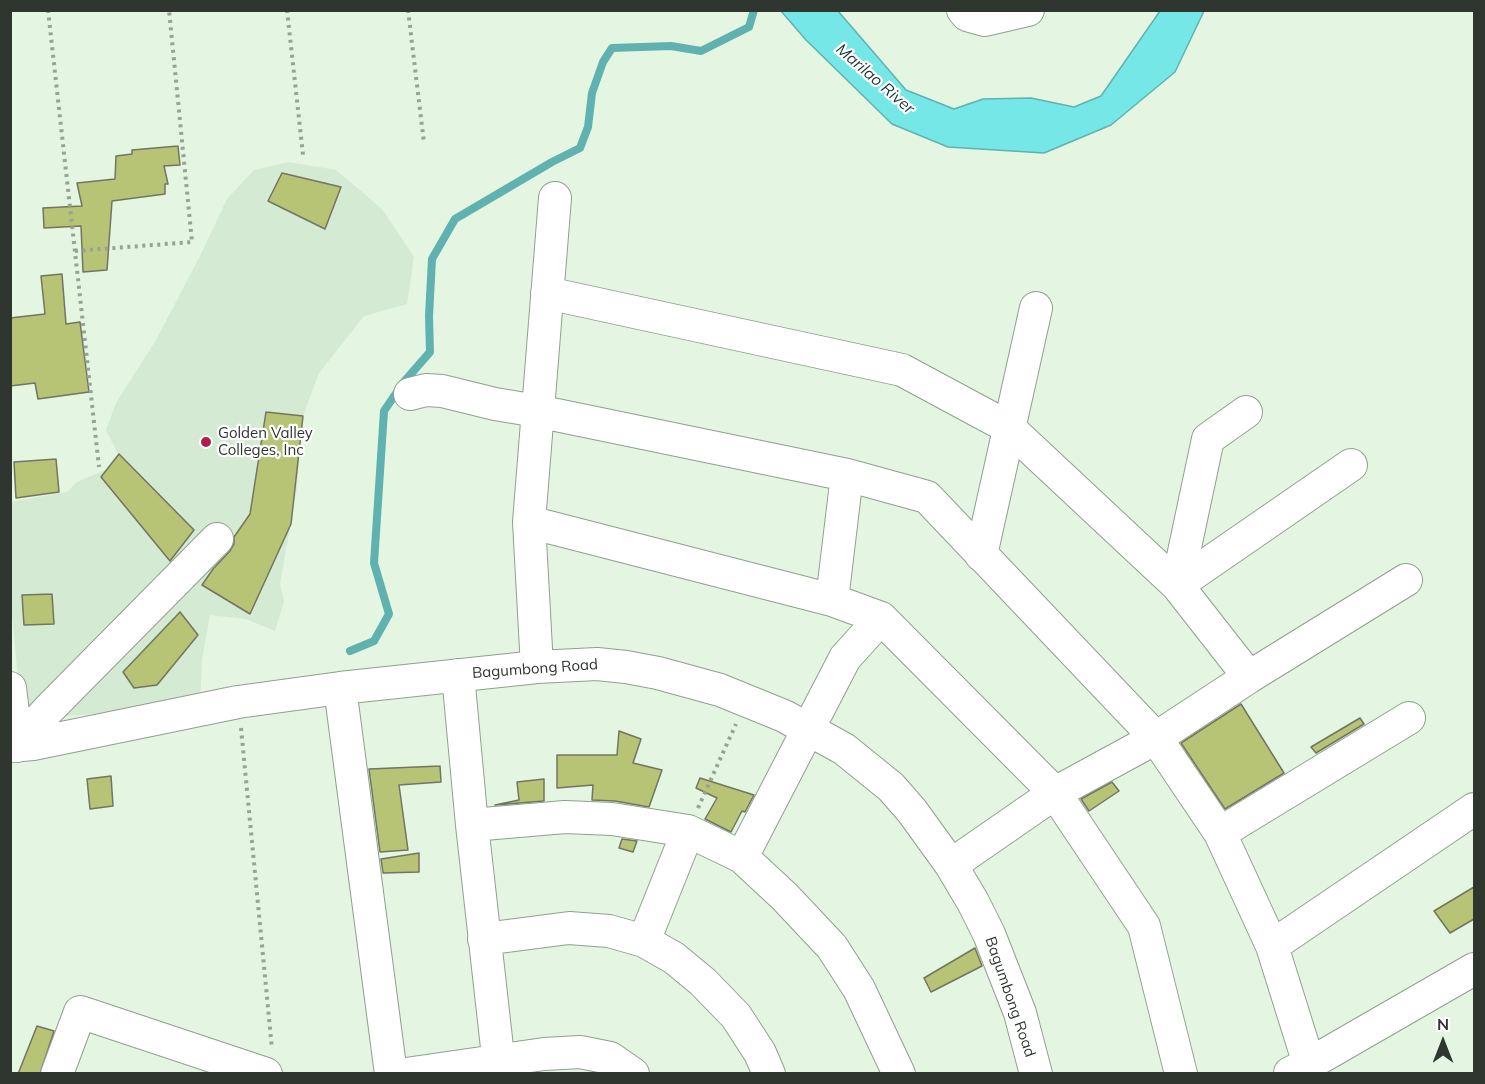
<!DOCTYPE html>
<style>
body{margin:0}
#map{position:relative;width:1485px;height:1084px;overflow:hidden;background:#e4f5e2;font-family:Mulish,sans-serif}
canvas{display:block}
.frame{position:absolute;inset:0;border:12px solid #2f362f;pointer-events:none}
.north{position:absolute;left:1413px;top:1012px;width:60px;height:60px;-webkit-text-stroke:4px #fff;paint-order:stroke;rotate:0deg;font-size:16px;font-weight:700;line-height:24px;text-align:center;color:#2f362f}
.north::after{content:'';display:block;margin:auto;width:21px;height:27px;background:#2f362f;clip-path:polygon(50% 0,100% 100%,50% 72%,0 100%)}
</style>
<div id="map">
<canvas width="1485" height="1084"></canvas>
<div class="frame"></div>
<div class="north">N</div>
</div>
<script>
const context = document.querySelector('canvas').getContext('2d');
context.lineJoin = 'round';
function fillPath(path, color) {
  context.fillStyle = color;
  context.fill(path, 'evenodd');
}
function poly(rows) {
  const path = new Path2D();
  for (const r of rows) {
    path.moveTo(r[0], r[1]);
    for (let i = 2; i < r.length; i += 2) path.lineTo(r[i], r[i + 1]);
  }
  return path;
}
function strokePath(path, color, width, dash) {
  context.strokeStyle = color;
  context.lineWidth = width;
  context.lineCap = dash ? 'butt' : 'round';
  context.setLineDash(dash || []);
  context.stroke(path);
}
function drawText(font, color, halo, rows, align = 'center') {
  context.font = font + ' Mulish,sans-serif';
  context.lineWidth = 4.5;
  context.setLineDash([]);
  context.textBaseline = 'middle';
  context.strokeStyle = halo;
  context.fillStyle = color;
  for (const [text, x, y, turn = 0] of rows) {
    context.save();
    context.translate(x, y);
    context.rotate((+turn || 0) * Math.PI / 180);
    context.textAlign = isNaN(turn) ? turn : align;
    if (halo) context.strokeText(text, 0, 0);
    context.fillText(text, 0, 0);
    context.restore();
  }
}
fillPath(poly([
 [289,162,336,170,382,209,414,257,407,304,364,316,319,373,303,416,297,488,280,584,284,601,275,631,246,619,210,615,202,660,200,705,22,720,11,603,10,502,67,492,77,482,105,470,118,454,106,430,116,403,156,340,200,256,227,199,254,170]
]), '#d4ead2');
const water = poly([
 [781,11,838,11,906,90,954,109,983,99,1031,98,1074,107,1101,96,1160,11,1204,11,1175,72,1111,125,1044,153,948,147,892,124,806,40,781,11]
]);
fillPath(water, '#75e7e7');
strokePath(water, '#60b2b0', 1.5);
strokePath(poly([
 [350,651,374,641,389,614,374,563,384,411,403,383,430,352,429,316,432,259,455,219,552,162,580,148,588,127,592,93,603,62,612,48,671,46,701,51,749,27,754,10]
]), '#60b2b0', 8);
const building = poly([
 [178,146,180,165,164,166,168,184,165,184,165,194,112,201,107,270,83,272,81,226,44,228,43,208,82,206,77,183,115,179,116,156,132,154,132,150,178,146],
 [282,173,341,187,325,229,268,201,282,173],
 [62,274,66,324,80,322,89,392,38,399,35,383,10,386,10,318,45,314,41,276,62,274],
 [266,412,303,416,291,524,250,614,202,585,213,569,230,551,234,544,234,537,250,514,266,412],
 [119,454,194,530,170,561,101,477,119,454],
 [56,459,59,492,16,498,14,462,56,459],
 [52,594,54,624,24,625,22,595,52,594],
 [180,612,198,635,157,685,134,688,123,672,180,612],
 [1241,704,1284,773,1225,809,1181,743,1241,704],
 [1360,718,1364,724,1316,753,1311,747,1360,718],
 [619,731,641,739,633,763,662,770,649,807,615,801,592,800,593,785,557,788,557,755,617,755,619,731],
 [440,766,441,782,399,785,408,850,380,852,369,769,440,766],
 [111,776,113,806,90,809,87,779,111,776],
 [700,778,754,795,745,812,742,811,731,832,705,819,717,798,696,788,700,778],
 [544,779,544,801,495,805,519,800,517,782,544,779],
 [1112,782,1119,791,1089,811,1081,799,1112,782],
 [622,839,637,841,633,852,619,848,622,839],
 [419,853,419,872,383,873,381,859,419,853],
 [1474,887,1474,919,1450,933,1434,911,1474,887],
 [975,948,982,966,931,992,924,978,975,948],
 [37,1026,54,1031,40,1074,18,1074,37,1026]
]);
fillPath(building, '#b7c475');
strokePath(building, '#717561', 1.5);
const minor = poly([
 [963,10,967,15,985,20,1028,10],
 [547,293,902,370,1008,427,1177,585,1249,677],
 [410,394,426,390,442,391,495,404,537,411,847,475,927,497,1156,738,1220,833,1272,946,1309,1064],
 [529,522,832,600,881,618,1055,793,1144,926,1181,1074],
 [981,555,1036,308],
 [1177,585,1351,465],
 [1177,585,1208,439,1246,412],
 [832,600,847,475],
 [537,667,529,522,555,198],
 [458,675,472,825,500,1074],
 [10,688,17,746],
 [340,688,391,1074],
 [33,744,35,731,39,720,49,709,217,539],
 [10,746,33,744,238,702,340,688,537,667,597,664,626,667,658,673,720,690,784,716,844,749,891,787,912,811,951,865,973,902,989,934,1020,1013,1036,1074],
 [472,825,565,817,612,819,688,831,742,857,785,897,832,947,859,989,899,1074],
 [1220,833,1409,718],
 [742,857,845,658,881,618],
 [951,865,1055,793,1156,738,1249,677,1406,580],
 [484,939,569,928,609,931,644,941,674,958,703,982,736,1016,760,1053,769,1074],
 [644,941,688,831],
 [1272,946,1474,809],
 [1290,1073,1309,1064,1474,969],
 [57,1074,80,1012,266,1074],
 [406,1074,544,1054,580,1052,610,1058,633,1074]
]);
strokePath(minor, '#90a08f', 34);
strokePath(poly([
 [48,10,99,467],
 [287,10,303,155],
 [408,10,424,143],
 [75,251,192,242,169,10],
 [241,728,272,1049],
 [698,808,736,724]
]), '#96a395', 4, [3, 4.5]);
strokePath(minor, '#fff', 32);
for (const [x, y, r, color] of [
 [206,442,6,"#b01d48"]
]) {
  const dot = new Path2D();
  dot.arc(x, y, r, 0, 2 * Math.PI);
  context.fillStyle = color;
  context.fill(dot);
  strokePath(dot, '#fff', 2);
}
drawText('15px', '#2f362f', '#fff', [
 ["Golden Valley",218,433],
 ["Colleges, Inc",218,450]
], 'left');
drawText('15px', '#2f362f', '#fff', [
 ["Bagumbong Road",535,669,-4],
 ["Bagumbong Road",1010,997,71]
]);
drawText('italic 16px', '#1c3131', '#fff', [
 ["Marilao River",875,79,41]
]);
</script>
